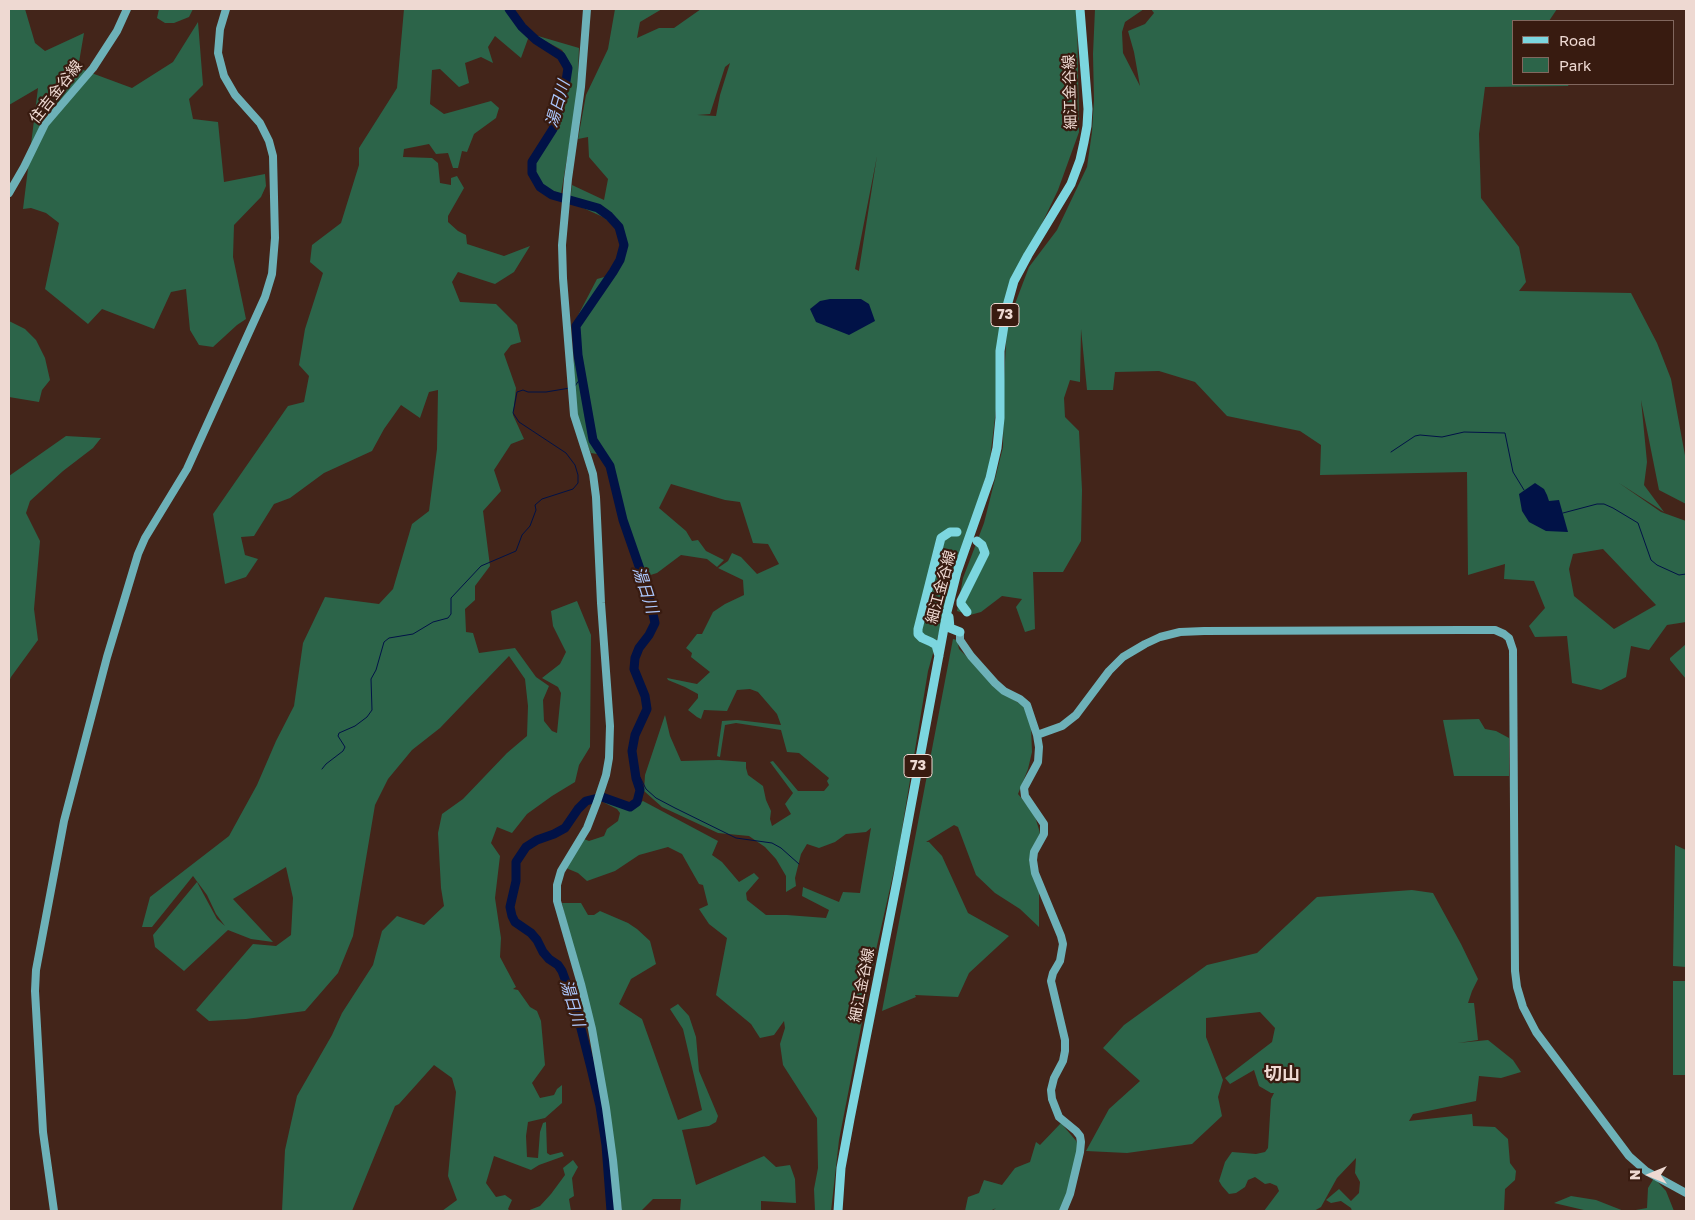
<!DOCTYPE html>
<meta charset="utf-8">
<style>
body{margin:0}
#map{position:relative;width:1695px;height:1220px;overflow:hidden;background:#43251a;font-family:"Golos Text",sans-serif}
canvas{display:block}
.frame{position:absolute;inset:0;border:10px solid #eed9d2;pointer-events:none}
.legend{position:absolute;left:1512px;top:20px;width:162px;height:65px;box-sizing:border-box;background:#381b10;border:1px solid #81675e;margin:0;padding:6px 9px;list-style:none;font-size:15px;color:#eed9d2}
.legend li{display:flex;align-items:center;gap:10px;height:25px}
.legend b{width:25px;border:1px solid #81675e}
.north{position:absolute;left:1625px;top:1150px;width:50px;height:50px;-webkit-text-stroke:4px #381b10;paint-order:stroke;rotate:270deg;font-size:14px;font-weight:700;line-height:20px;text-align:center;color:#eed9d2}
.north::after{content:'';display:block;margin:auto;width:18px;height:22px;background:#eed9d2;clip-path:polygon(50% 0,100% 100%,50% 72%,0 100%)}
</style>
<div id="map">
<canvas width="1695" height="1220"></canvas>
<div class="frame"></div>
<ul class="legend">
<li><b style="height:6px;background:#7cd6df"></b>Road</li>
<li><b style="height:14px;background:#2c6449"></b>Park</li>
</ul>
<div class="north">N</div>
</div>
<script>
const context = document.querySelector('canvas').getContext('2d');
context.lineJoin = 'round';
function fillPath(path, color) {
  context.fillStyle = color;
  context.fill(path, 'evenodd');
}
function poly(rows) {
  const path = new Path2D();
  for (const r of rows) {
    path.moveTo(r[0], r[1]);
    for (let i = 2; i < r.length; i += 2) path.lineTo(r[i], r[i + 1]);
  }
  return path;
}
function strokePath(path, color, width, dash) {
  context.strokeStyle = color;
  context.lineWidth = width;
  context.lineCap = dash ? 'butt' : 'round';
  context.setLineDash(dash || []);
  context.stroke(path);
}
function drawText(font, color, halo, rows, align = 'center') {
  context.font = font + ' "Golos Text","Noto Sans JP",sans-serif';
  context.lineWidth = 4.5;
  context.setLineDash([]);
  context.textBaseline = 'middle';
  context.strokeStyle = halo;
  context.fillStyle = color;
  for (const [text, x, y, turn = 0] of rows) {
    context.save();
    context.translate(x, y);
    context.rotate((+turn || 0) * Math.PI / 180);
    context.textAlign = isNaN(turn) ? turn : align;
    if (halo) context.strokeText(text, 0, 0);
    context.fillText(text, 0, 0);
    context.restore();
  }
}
fillPath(poly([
 [9,9,25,9,35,43,45,51,84,33,78,68,132,88,173,62,198,22,203,85,189,99,193,119,218,122,224,182,265,174,266,186,261,197,234,225,233,257,246,319,237,325,213,347,199,345,190,330,186,289,171,292,154,329,102,309,88,324,45,289,59,223,46,213,31,208,23,209,38,88,9,105],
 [159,9,193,9,189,17,174,23,165,23,157,18],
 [404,9,512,9,529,36,521,58,495,36,488,47,493,63,481,57,465,63,469,83,459,87,440,69,432,70,430,104,444,114,491,101,499,108,496,118,474,134,467,152,462,151,458,168,453,168,448,153,436,154,429,144,404,149,403,157,432,158,438,163,440,183,451,185,451,178,457,176,464,188,448,216,448,222,458,231,466,235,467,244,504,256,530,246,514,272,495,284,458,272,452,282,460,302,496,304,517,325,521,342,511,345,504,354,516,388,513,415,524,439,511,444,494,470,501,491,483,511,490,566,475,586,475,600,465,609,466,632,473,633,479,653,515,648,536,677,549,686,543,700,544,721,552,731,557,733,561,693,558,687,542,678,560,664,566,652,553,626,551,611,577,601,591,635,590,747,579,765,575,782,552,796,527,814,512,833,497,827,491,843,500,856,495,898,501,938,500,957,516,987,513,989,518,990,530,1007,537,1011,541,1021,545,1065,532,1083,540,1098,554,1095,557,1089,562,1085,562,1103,545,1118,528,1122,526,1136,527,1157,538,1158,540,1132,543,1123,546,1122,547,1153,550,1155,562,1152,564,1156,539,1165,531,1170,494,1156,486,1183,496,1197,505,1195,512,1200,508,1209,510,1211,442,1211,457,1200,448,1176,456,1092,452,1078,434,1065,399,1104,395,1106,352,1211,282,1211,285,1150,297,1096,332,1035,342,1013,373,965,382,931,397,916,424,925,444,906,441,888,438,833,442,814,463,799,507,753,527,736,528,706,525,679,509,656,440,728,412,750,388,779,375,805,353,936,338,973,305,1011,246,1019,209,1021,196,1010,253,944,276,946,291,935,293,898,286,867,233,899,273,942,251,939,228,930,184,971,155,947,153,935,197,882,217,919,225,926,216,914,207,895,193,876,152,927,142,927,150,897,229,836,257,785,276,741,294,706,303,643,325,597,379,604,393,589,412,524,429,511,437,449,438,390,429,392,420,418,401,405,384,429,372,451,324,473,290,498,274,504,254,536,241,537,245,555,258,559,246,577,225,584,213,514,288,406,304,402,309,376,299,365,305,329,323,273,310,262,312,245,341,223,359,165,359,148,397,88],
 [615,9,662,9,640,22,637,38,659,28,674,28,701,9,1077,9,1079,132,1058,190,1000,311,998,393,989,467,968,530,928,671,898,853,876,950,839,1140,831,1211,815,1211,814,1189,818,1168,817,1118,783,1065,780,1044,785,1028,784,1021,774,1035,760,1038,751,1024,716,995,727,938,709,924,699,909,708,905,703,885,699,884,682,854,668,847,639,855,615,871,587,881,578,873,566,868,584,839,589,841,604,836,607,829,618,821,620,813,617,809,603,802,608,801,631,808,643,801,718,841,712,855,722,862,739,882,754,873,759,878,746,893,747,900,766,915,787,915,826,918,829,910,802,896,803,887,839,902,843,892,860,893,871,828,866,832,846,834,835,842,819,848,807,844,801,854,795,878,796,886,786,892,786,876,776,859,765,847,749,836,718,833,662,807,644,791,645,775,665,715,670,736,681,761,719,760,746,762,746,768,748,775,763,786,766,800,771,811,770,819,772,826,791,814,785,804,793,793,770,762,773,761,798,791,824,791,829,785,827,781,829,778,799,753,787,752,781,730,736,723,725,725,720,757,717,756,722,721,737,720,781,725,777,714,758,692,750,689,737,690,727,711,704,710,701,719,697,717,688,710,698,698,698,694,685,687,668,680,667,678,697,684,710,672,691,657,692,653,686,648,697,634,702,634,713,612,725,604,744,595,743,580,718,568,728,561,732,553,741,557,757,574,779,564,768,544,753,543,740,502,725,500,671,484,659,508,686,531,692,541,698,540,706,551,724,560,717,567,707,559,681,555,657,573,644,577,607,461,597,454,591,453,577,420,574,376,573,325,597,279,608,276,624,245,620,231,603,217,570,202,572,185,604,200,608,179,589,157,588,137,578,139,586,95,608,49],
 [730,63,720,95,716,116,697,115,710,114,725,67],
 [877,156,859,270,859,271,855,269],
 [1095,9,1144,9,1125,22,1122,32,1123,53,1140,86,1134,52,1128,31,1145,24,1154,13,1151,9,1557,9,1549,21,1514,21,1514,84,1569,84,1568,86,1485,87,1479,134,1481,198,1519,247,1526,282,1519,291,1631,293,1657,343,1671,379,1686,461,1686,504,1659,490,1641,400,1647,462,1644,485,1664,512,1619,483,1661,512,1686,521,1686,622,1667,625,1649,650,1631,646,1626,677,1601,690,1572,683,1567,636,1535,637,1529,626,1545,608,1534,581,1504,579,1505,564,1468,575,1467,472,1320,475,1321,445,1300,431,1227,416,1195,382,1159,371,1115,372,1113,390,1087,390,1081,329,1080,382,1070,380,1064,398,1065,417,1079,431,1082,490,1081,541,1063,572,1033,572,1035,629,1025,632,1016,607,1022,599,1002,596,981,612,970,615,957,611,963,578,984,523,1003,447,1004,380,1007,325,1029,267,1057,230,1087,167,1092,132,1094,100,1093,54],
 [1603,549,1656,605,1614,629,1574,596,1569,569,1573,554],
 [536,36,538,36,579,48,577,97,561,194,546,188,537,177,534,161,543,149,556,127,569,83,572,67,562,50],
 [9,321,25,329,36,340,45,358,50,380,42,390,39,402,9,397],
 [66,436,101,438,93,448,63,471,30,501,26,513,40,541,34,609,38,640,11,677,9,682,9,476],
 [953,639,957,640,959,649,1006,695,1025,707,1031,727,1032,752,1028,769,1018,794,1034,813,1040,833,1031,851,1029,861,1039,890,1039,927,1020,909,995,893,976,875,958,827,954,825,926,842,929,842,942,856,968,913,1009,936,969,973,958,997,915,995,916,997,882,1011],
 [1686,644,1686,679,1670,660,1670,658],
 [1479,719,1485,729,1496,731,1509,738,1509,776,1454,776,1443,720],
 [1675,845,1686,850,1686,967,1673,966],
 [1412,890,1433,893,1461,944,1478,979,1472,991,1468,1003,1474,1003,1478,1040,1458,1043,1488,1040,1513,1060,1521,1072,1501,1078,1479,1076,1476,1101,1413,1114,1409,1121,1472,1114,1473,1126,1495,1127,1508,1139,1510,1163,1516,1171,1515,1180,1505,1189,1504,1211,1352,1211,1351,1208,1341,1201,1331,1203,1326,1200,1339,1189,1351,1201,1359,1193,1360,1182,1355,1173,1356,1158,1337,1178,1321,1207,1314,1211,1264,1211,1279,1191,1277,1186,1270,1183,1265,1184,1255,1177,1248,1180,1245,1187,1236,1193,1229,1194,1222,1186,1219,1181,1225,1162,1232,1152,1256,1154,1265,1152,1268,1148,1271,1099,1274,1093,1271,1093,1259,1086,1254,1070,1230,1084,1225,1078,1272,1042,1275,1028,1260,1012,1206,1018,1206,1037,1223,1080,1218,1097,1222,1116,1192,1144,1127,1153,1086,1151,1109,1109,1140,1081,1103,1048,1124,1025,1207,965,1257,953,1317,897],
 [562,903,581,903,588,915,594,915,600,911,628,923,637,929,650,941,656,964,631,979,619,1004,642,1019,678,1120,702,1110,683,1029,670,1009,678,1004,689,1016,696,1037,699,1071,718,1116,716,1122,709,1126,682,1130,696,1185,764,1156,776,1167,790,1165,795,1179,796,1203,761,1201,761,1211,680,1211,681,1199,653,1199,641,1211,622,1211,611,1121],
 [1673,981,1686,981,1686,1075,1673,1075],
 [1061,1123,1077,1142,1077,1158,1067,1194,1060,1211,992,1211,996,1208,990,1211,965,1211,968,1197,979,1193,984,1180,1002,1185,1015,1168,1030,1162,1036,1142,1040,1145],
 [573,1160,578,1167,572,1178,574,1196,569,1199,571,1211,527,1211,540,1206,551,1194,565,1175,563,1168],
 [1654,1178,1666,1191,1674,1211,1630,1211,1647,1208,1648,1188],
 [1571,1196,1596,1200,1624,1211,1588,1211,1554,1203]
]), '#2c6449');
fillPath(poly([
 [830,299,861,299,869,304,875,321,849,335,816,322,810,309,820,301],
 [1535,483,1544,489,1547,495,1549,501,1559,500,1568,532,1546,531,1529,522,1522,511,1519,494]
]), '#011247');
strokePath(poly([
 [575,386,580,379,578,355],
 [1391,452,1415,436,1420,435,1442,437,1464,432,1505,433,1513,472,1524,490],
 [1563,513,1597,504,1604,504,1613,508,1638,523,1651,560,1657,565,1679,575,1686,574],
 [322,769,326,764,343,751,345,747,338,736,339,733,355,726,367,717,372,710,371,679,376,670,384,642,389,638,413,634,433,622,448,618,451,614,451,598,481,566,516,551,522,535,530,526,536,510,535,505,542,499,573,489,578,483,578,475,575,465,566,453,519,422,513,413,517,392,523,390,528,392,546,392,570,388],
 [636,778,640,777,646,789,656,798,675,808,736,838,772,843,781,848,799,864]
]), '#011247', 1);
strokePath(poly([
 [509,9,522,27,536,40,561,56,568,68,566,81,553,129,532,162,532,173,540,187,552,195,598,208,609,216,619,227,624,245,620,260,613,272,576,326,578,355,593,440,610,466,623,520,648,592,655,623,649,635,639,648,635,658,634,669,645,696,647,709,635,735,632,751,636,778,640,790,637,802,630,807,602,797,586,801,578,809,565,828,554,834,537,840,526,847,516,862,516,881,510,907,512,916,515,922,531,933,537,940,543,952,549,959,558,965,562,971,576,1009,591,1068,600,1106,606,1145,611,1211]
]), '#011247', 9);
strokePath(poly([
 [587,9,581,87,568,179,562,245,563,278,574,415,593,474,596,497,601,603,610,726,609,758,606,775,597,802,587,828,561,871,557,885,557,901,581,984,592,1029,606,1108,613,1160,618,1211],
 [9,193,24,167,45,124,93,68,117,31,127,9],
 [960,632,960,640,971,656,995,683,1004,691,1020,699,1027,705,1037,735,1039,747,1038,762,1024,788,1025,796,1044,824,1044,834,1034,852,1033,860,1035,873,1061,936,1063,944,1060,961,1053,973,1051,981,1065,1040,1065,1051,1063,1061,1054,1078,1051,1090,1052,1099,1059,1117,1076,1131,1080,1136,1081,1142,1080,1152,1070,1194,1063,1211],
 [1037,735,1062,726,1076,715,1109,671,1123,657,1145,644,1160,637,1180,632,1204,631,1462,630,1495,630,1504,634,1509,638,1513,650,1515,971,1517,987,1523,1007,1536,1032,1629,1156,1646,1171,1686,1193],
 [54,1211,43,1132,35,991,36,970,64,821,107,657,138,554,145,538,187,469,265,297,272,274,275,238,273,156,269,141,260,123,235,95,224,76,218,53,220,29,226,9]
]), '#6db1b8', 8);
strokePath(poly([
 [967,612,961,604,961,601,985,553,982,545,977,541],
 [949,617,950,628,960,632],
 [939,656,936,645,931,642,922,638,918,634,918,629,941,538,950,532,957,532],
 [838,1211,841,1168,850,1119,898,876,947,612,957,572,990,478,997,448,1000,418,1000,351,1007,306,1014,281,1028,255,1071,184,1080,160,1084,142,1087,126,1088,109,1080,9]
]), '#7cd6df', 9);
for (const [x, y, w] of [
 [1005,315,28],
 [918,766,28]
]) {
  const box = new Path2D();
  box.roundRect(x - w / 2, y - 11.5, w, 23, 4);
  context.fillStyle = '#381b10';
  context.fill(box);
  strokePath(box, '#eed9d2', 1);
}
drawText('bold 14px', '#eed9d2', null, [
 ["73",1005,315],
 ["73",918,766]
]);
drawText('15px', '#eed9d2', '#381b10', [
 ["住吉金谷線",56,92,-52],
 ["細江金谷線",1070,92,-92],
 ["細江金谷線",941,587,-75],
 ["細江金谷線",862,985,-79]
]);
drawText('italic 16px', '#abc6fb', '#381b10', [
 ["湯日川",558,104,-74],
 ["湯日川",645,590,72],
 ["湯日川",572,1003,73]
]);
drawText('bold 18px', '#eed9d2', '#381b10', [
 ["切山",1282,1074]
]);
</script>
